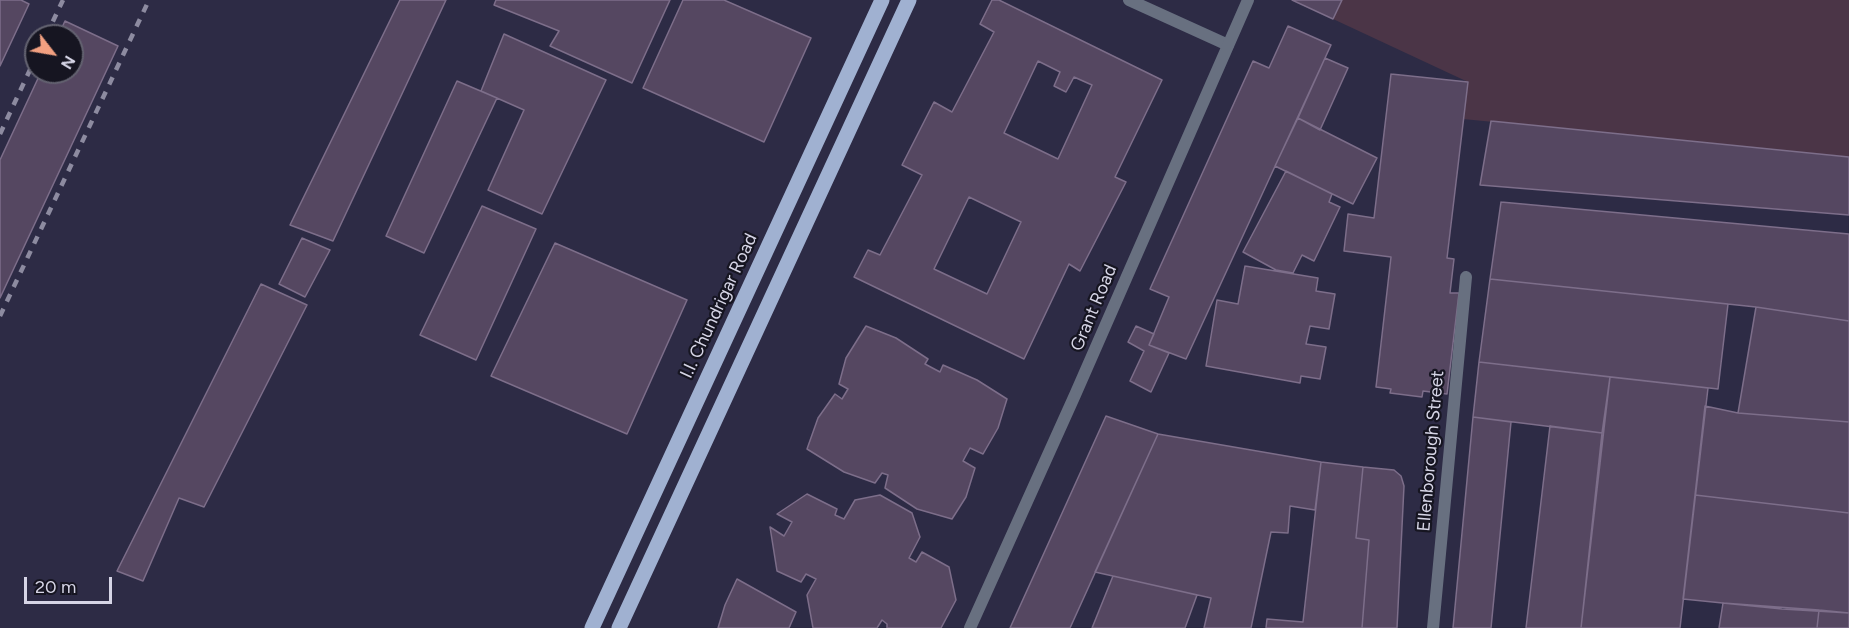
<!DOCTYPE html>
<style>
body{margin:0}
#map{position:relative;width:1849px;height:628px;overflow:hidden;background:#2d2b45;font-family:Figtree,sans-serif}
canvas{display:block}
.north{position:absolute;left:24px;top:24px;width:60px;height:60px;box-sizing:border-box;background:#161521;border:2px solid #636270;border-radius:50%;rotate:121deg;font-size:16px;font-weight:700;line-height:24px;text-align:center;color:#d6d5e6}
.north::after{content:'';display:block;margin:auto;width:21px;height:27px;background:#f2a081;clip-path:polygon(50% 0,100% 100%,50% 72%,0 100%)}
.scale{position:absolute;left:24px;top:577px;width:88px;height:27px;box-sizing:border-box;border:3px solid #d6d5e6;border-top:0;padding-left:8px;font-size:18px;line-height:21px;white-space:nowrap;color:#d6d5e6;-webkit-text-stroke:4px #161521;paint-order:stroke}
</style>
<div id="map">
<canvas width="1849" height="628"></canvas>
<div class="north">N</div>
<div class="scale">20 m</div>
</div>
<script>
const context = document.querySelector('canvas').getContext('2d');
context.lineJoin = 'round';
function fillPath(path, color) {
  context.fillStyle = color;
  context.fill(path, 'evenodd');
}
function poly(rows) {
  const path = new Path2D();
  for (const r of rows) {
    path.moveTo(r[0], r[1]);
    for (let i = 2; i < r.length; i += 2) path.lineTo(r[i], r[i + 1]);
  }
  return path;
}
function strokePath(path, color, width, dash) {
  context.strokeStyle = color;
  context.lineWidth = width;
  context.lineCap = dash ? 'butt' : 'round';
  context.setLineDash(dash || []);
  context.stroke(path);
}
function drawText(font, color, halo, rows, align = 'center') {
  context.font = font + ' Figtree,sans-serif';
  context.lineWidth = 4.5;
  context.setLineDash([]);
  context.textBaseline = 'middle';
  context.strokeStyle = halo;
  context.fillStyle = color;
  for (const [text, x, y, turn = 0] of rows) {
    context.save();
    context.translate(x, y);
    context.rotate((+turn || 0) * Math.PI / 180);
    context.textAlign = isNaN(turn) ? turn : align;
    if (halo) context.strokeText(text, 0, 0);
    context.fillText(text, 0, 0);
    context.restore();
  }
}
fillPath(poly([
 [1342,0,1849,0,1849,157,1463,119,1468,82,1333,19]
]), '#4b3547');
const building = poly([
 [0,0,21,0,29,4,0,66,0,0],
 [400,0,446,0,333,241,290,225,400,0],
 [496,0,670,0,632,83,550,46,559,31,494,5,496,0],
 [683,0,724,0,811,38,764,142,643,88,683,0],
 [992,0,999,0,1162,80,1115,177,1126,182,1080,271,1069,264,1024,359,854,277,868,250,880,255,922,175,902,165,934,102,952,112,994,32,980,24,992,0],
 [1038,61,1060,72,1054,86,1066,92,1074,77,1092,85,1058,159,1004,133,1038,61],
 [969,197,1021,222,987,294,934,269,969,197],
 [1292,0,1342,0,1333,19,1292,0],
 [65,21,118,46,0,298,0,160,41,72,72,72,72,36,58,36,65,21],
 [1288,26,1331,45,1186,359,1149,345,1169,297,1150,289,1253,61,1269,68,1288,26],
 [504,34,606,80,542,214,488,190,524,110,481,91,504,34],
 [1325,58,1348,68,1320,130,1298,118,1325,58],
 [1391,74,1468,82,1447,258,1454,259,1450,293,1459,293,1447,394,1423,391,1422,397,1390,393,1391,389,1376,387,1391,257,1344,251,1348,214,1374,218,1391,74],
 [457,81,497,98,424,253,386,236,457,81],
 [1298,118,1377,158,1353,204,1275,166,1298,118],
 [1491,121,1849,157,1849,215,1480,185,1491,121],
 [1286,171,1332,194,1329,202,1340,207,1314,261,1302,255,1293,273,1276,270,1243,252,1286,171],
 [1501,202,1849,234,1849,321,1756,307,1490,279,1501,202],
 [482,206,536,229,476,360,420,335,482,206],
 [302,238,330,250,305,297,279,284,302,238],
 [555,243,687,300,627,434,491,376,555,243],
 [1245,266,1318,278,1316,291,1335,294,1329,329,1310,326,1306,344,1326,347,1320,379,1301,376,1300,383,1206,366,1217,300,1238,304,1245,266],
 [1490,279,1728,304,1718,389,1479,362,1490,279],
 [261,284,307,305,204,507,179,498,143,581,117,571,261,284],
 [1756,307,1849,321,1849,422,1738,413,1756,307],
 [866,326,896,338,928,359,925,364,940,372,943,365,977,380,1007,399,998,428,983,454,970,448,963,461,975,468,966,497,952,519,917,509,885,488,888,475,882,473,875,483,844,472,807,449,818,418,835,394,842,399,848,389,839,384,846,358,866,326],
 [1136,326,1154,334,1149,345,1169,353,1151,392,1130,381,1144,351,1128,342,1136,326],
 [1479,362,1610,377,1602,433,1473,417,1479,362],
 [1610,377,1708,388,1680,628,1581,628,1610,377],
 [1705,406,1738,413,1849,422,1849,513,1695,495,1705,406],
 [1106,416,1158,434,1070,628,1010,628,1106,416],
 [1473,417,1511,422,1491,628,1453,628,1473,417],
 [1550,426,1602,433,1581,628,1526,628,1550,426],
 [1158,434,1321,462,1315,510,1290,506,1288,533,1271,532,1251,628,1204,628,1211,598,1095,572,1158,434],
 [1321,462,1363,467,1356,538,1369,540,1362,628,1266,628,1267,619,1303,622,1321,462],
 [1363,467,1394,470,1401,476,1404,486,1397,628,1362,628,1369,540,1356,538,1363,467],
 [807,494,837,509,835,515,844,519,855,500,880,495,912,513,920,537,909,558,916,562,922,552,949,567,956,600,941,628,887,628,887,624,882,620,877,628,813,628,807,595,816,579,806,574,801,582,777,571,770,527,784,536,792,522,777,514,807,494],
 [1695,495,1849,513,1849,613,1782,609,1683,599,1695,495],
 [1113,576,1197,595,1185,628,1092,628,1113,576],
 [737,579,796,612,789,628,718,628,725,605,737,579],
 [1723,603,1819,610,1817,628,1719,628,1723,603],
 [1819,610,1849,613,1849,628,1817,628,1819,610]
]);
fillPath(building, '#554761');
strokePath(building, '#7d6e8a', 1.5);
strokePath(poly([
 [1129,0,1228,45],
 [1433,628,1466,277]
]), '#687080', 12);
strokePath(poly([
 [970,628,1075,395,1248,0]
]), '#687080', 12);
strokePath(poly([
 [592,628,882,0],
 [619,628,909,0]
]), '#a0b1d1', 15);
strokePath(poly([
 [46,36,63,0],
 [0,134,36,57],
 [0,316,149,0]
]), '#8d8ba0', 4.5, [8, 8]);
drawText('18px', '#d6d5e6', '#161521', [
 ["I.I. Chundrigar Road",719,306,-65],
 ["Grant Road",1094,308,-67],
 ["Ellenborough Street",1431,451,-85]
]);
</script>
